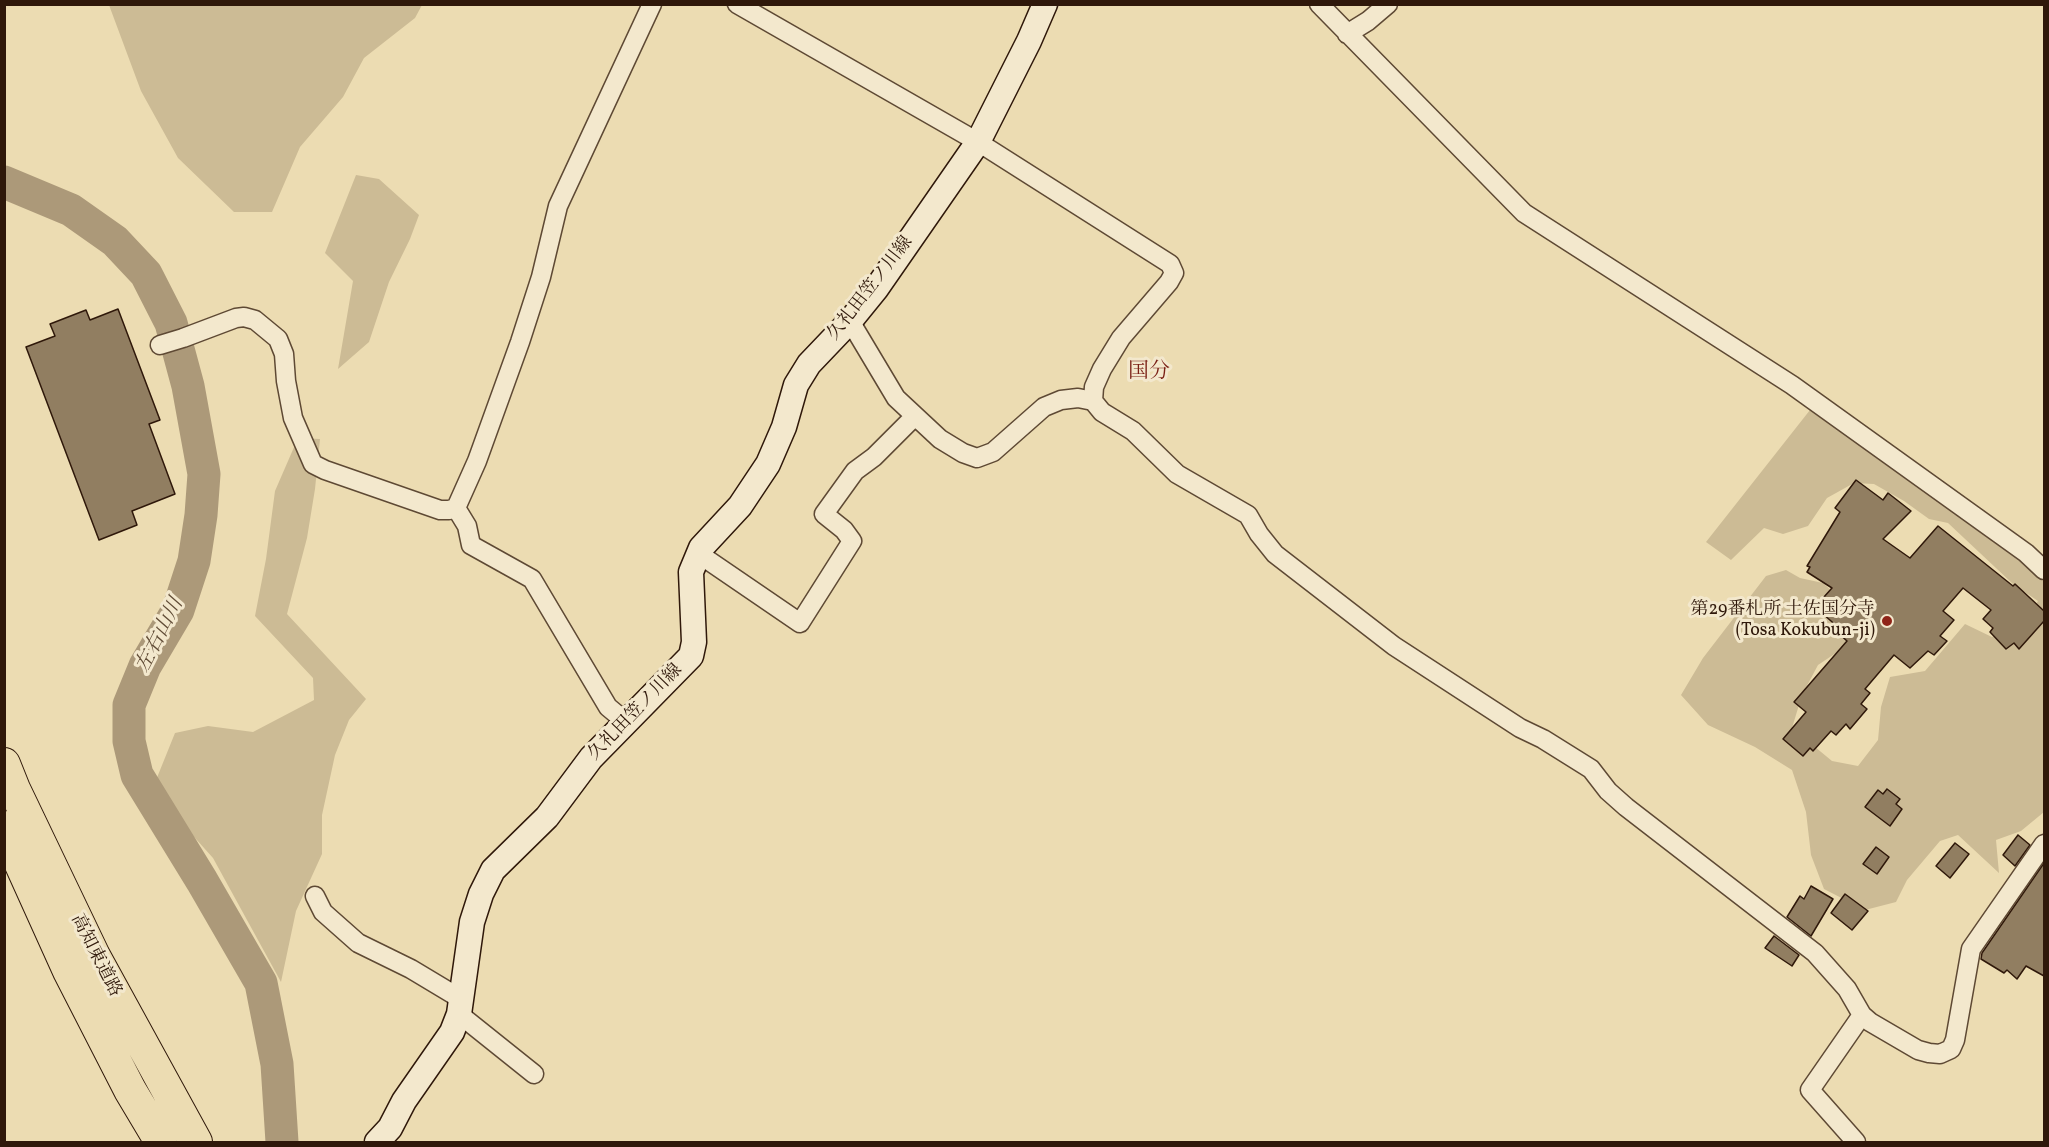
<!DOCTYPE html>
<meta charset="utf-8">
<style>
body{margin:0}
#map{position:relative;width:2049px;height:1147px;overflow:hidden;background:#ecdcb2;font-family:Vollkorn,serif}
canvas{display:block}
.frame{position:absolute;inset:0;border:6px solid #2f180a;pointer-events:none}
</style>
<div id="map">
<canvas width="2049" height="1147"></canvas>
<div class="frame"></div>
</div>
<script>
const context = document.querySelector('canvas').getContext('2d');
context.lineJoin = 'round';
function fillPath(path, color) {
  context.fillStyle = color;
  context.fill(path, 'evenodd');
}
function poly(rows) {
  const path = new Path2D();
  for (const r of rows) {
    path.moveTo(r[0], r[1]);
    for (let i = 2; i < r.length; i += 2) path.lineTo(r[i], r[i + 1]);
  }
  return path;
}
function strokePath(path, color, width, dash) {
  context.strokeStyle = color;
  context.lineWidth = width;
  context.lineCap = dash ? 'butt' : 'round';
  context.setLineDash(dash || []);
  context.stroke(path);
}
function drawText(font, color, halo, rows, align = 'center') {
  context.font = font + ' Vollkorn,"Noto Serif JP",serif';
  context.lineWidth = 6;
  context.setLineDash([]);
  context.textBaseline = 'middle';
  context.strokeStyle = halo;
  context.fillStyle = color;
  for (const [text, x, y, turn = 0] of rows) {
    context.save();
    context.translate(x, y);
    context.rotate((+turn || 0) * Math.PI / 180);
    context.textAlign = isNaN(turn) ? turn : align;
    if (halo) context.strokeText(text, 0, 0);
    context.fillText(text, 0, 0);
    context.restore();
  }
}
fillPath(poly([
 [109,5,109,4,422,5,415,18,364,58,343,97,300,147,272,212,234,212,178,158,141,91],
 [356,175,379,179,419,215,410,239,389,282,369,342,338,369,353,281,325,253],
 [1810,410,2017,558,2044,582,2044,812,2021,831,1996,840,1999,873,1958,835,1940,841,1907,880,1896,902,1865,910,1824,889,1811,855,1806,812,1792,770,1755,747,1708,725,1681,695,1703,658,1766,576,1786,570,1800,578,1823,583,1833,592,1856,633,1845,647,1818,665,1802,695,1792,728,1832,761,1858,766,1878,740,1881,707,1890,677,1925,671,1965,624,1992,637,2023,625,2038,601,2013,584,1948,523,1929,519,1904,501,1874,484,1854,483,1827,498,1808,526,1783,534,1764,528,1731,560,1706,542],
 [298,438,320,439,315,489,307,538,287,614,366,699,349,720,335,755,322,815,322,854,296,911,281,982,213,858,152,790,175,733,208,726,253,732,314,700,313,678,255,616,266,559,275,491]
]), '#ccbb95');
strokePath(poly([
 [4,182,71,210,115,241,146,274,171,323,188,386,204,474,201,515,194,561,178,610,145,666,129,705,129,741,137,775,202,881,261,983,277,1064,282,1142]
]), '#ac9979', 33);
const building = poly([
 [118,309,160,420,149,424,175,494,132,511,137,525,99,540,26,347,55,336,50,324,86,310,90,320,118,309],
 [1856,480,1883,500,1888,493,1911,511,1883,539,1910,558,1938,526,2013,586,2015,584,2044,611,2044,621,2019,649,2014,643,2006,649,1990,632,1993,628,1983,619,1991,610,1963,588,1943,611,1954,620,1940,636,1947,641,1934,655,1928,651,1910,668,1894,655,1865,689,1870,693,1861,704,1867,709,1850,729,1846,724,1836,735,1831,731,1813,751,1810,748,1803,756,1783,739,1806,712,1794,702,1847,641,1836,631,1839,628,1815,607,1832,588,1807,572,1810,567,1807,566,1840,512,1835,508,1856,480],
 [1887,789,1900,799,1896,804,1902,809,1890,826,1865,807,1878,790,1883,794,1887,789],
 [2018,835,2030,845,2015,866,2003,855,2018,835],
 [1955,843,1969,854,1950,878,1936,866,1955,843],
 [1876,847,1889,857,1877,874,1863,864,1876,847],
 [2044,863,2044,976,2026,966,2017,979,2007,970,2004,973,1981,959,1982,953,2044,863],
 [1811,886,1833,899,1811,936,1787,917,1800,896,1804,899,1811,886],
 [1845,894,1868,911,1852,930,1831,913,1845,894],
 [1774,936,1799,955,1792,966,1765,948,1774,936]
]);
fillPath(building, '#917e61');
strokePath(building, '#2f180a', 1.5);
const street = poly([
 [737,4,978,142,1170,264,1174,273,1169,282,1121,338,1102,369,1094,387,1093,401,1102,412,1133,431,1177,474,1248,515,1259,534,1275,554,1394,646,1520,728,1543,739,1591,769,1608,791,1626,807,1815,953,1847,989,1862,1015,1870,1022,1918,1050,1929,1053,1940,1054,1951,1049,1955,1040,1971,949,2044,844],
 [1319,4,1524,213,1792,385,2026,553,2044,570],
 [1347,34,1368,21,1388,4],
 [850,321,896,398,940,439,963,453,977,458,993,452,1044,407,1061,400,1078,398,1093,401],
 [160,345,183,338,236,318,244,317,255,320,278,339,284,354,286,381,293,418,313,464,325,470,440,510,449,510,456,508],
 [699,554,800,623,852,541,844,530,824,514,855,471,874,457,915,416],
 [626,722,608,707,532,579,471,545,467,526,456,508,477,461,520,342,541,277,558,206,652,4],
 [315,896,323,912,358,943,411,969,461,999],
 [459,1014,534,1074],
 [1856,1142,1810,1090,1862,1015]
]);
const secondary = poly([
 [377,1142,390,1128,404,1101,452,1032,459,1014,472,922,481,894,493,870,547,817,591,758,691,656,694,642,691,572,701,548,740,506,768,464,784,427,796,385,809,364,850,321,876,289,978,142,1029,41,1045,4]
]);
const highway = poly([
 [4,764,14,789,94,956,196,1142],
 [4,827,69,971,130,1090,161,1142]
]);
strokePath(street, '#5e4934', 21);
strokePath(secondary, '#2f180a', 27);
strokePath(highway, '#2f180a', 34);
strokePath(street, '#f3e8cd', 18);
strokePath(secondary, '#f3e8cd', 24);
strokePath(highway, '#ecdcb2', 32);
for (const [x, y, r, color] of [
 [1887,621,6,"#8f2418"]
]) {
  const dot = new Path2D();
  dot.arc(x, y, r, 0, 2 * Math.PI);
  context.fillStyle = color;
  context.fill(dot);
  strokePath(dot, '#f3e8cd', 2);
}
drawText('18px', '#2f180a', '#f3e8cd', [
 ["久礼田笠ノ川線",871,289,-52],
 ["久礼田笠ノ川線",636,713,-46],
 ["高知東道路",95,956,63]
]);
drawText('18px', '#2f180a', '#f3e8cd', [
 ["第29番札所 土佐国分寺",1875,611],
 ["(Tosa Kokubun-ji)",1875,632]
], 'right');
drawText('italic 20px', '#614c36', '#f3e8cd', [
 ["左右山川",161,636,-63]
]);
drawText('21px', '#7a1f14', '#f3e8cd', [
 ["国分",1149,373]
]);
</script>
